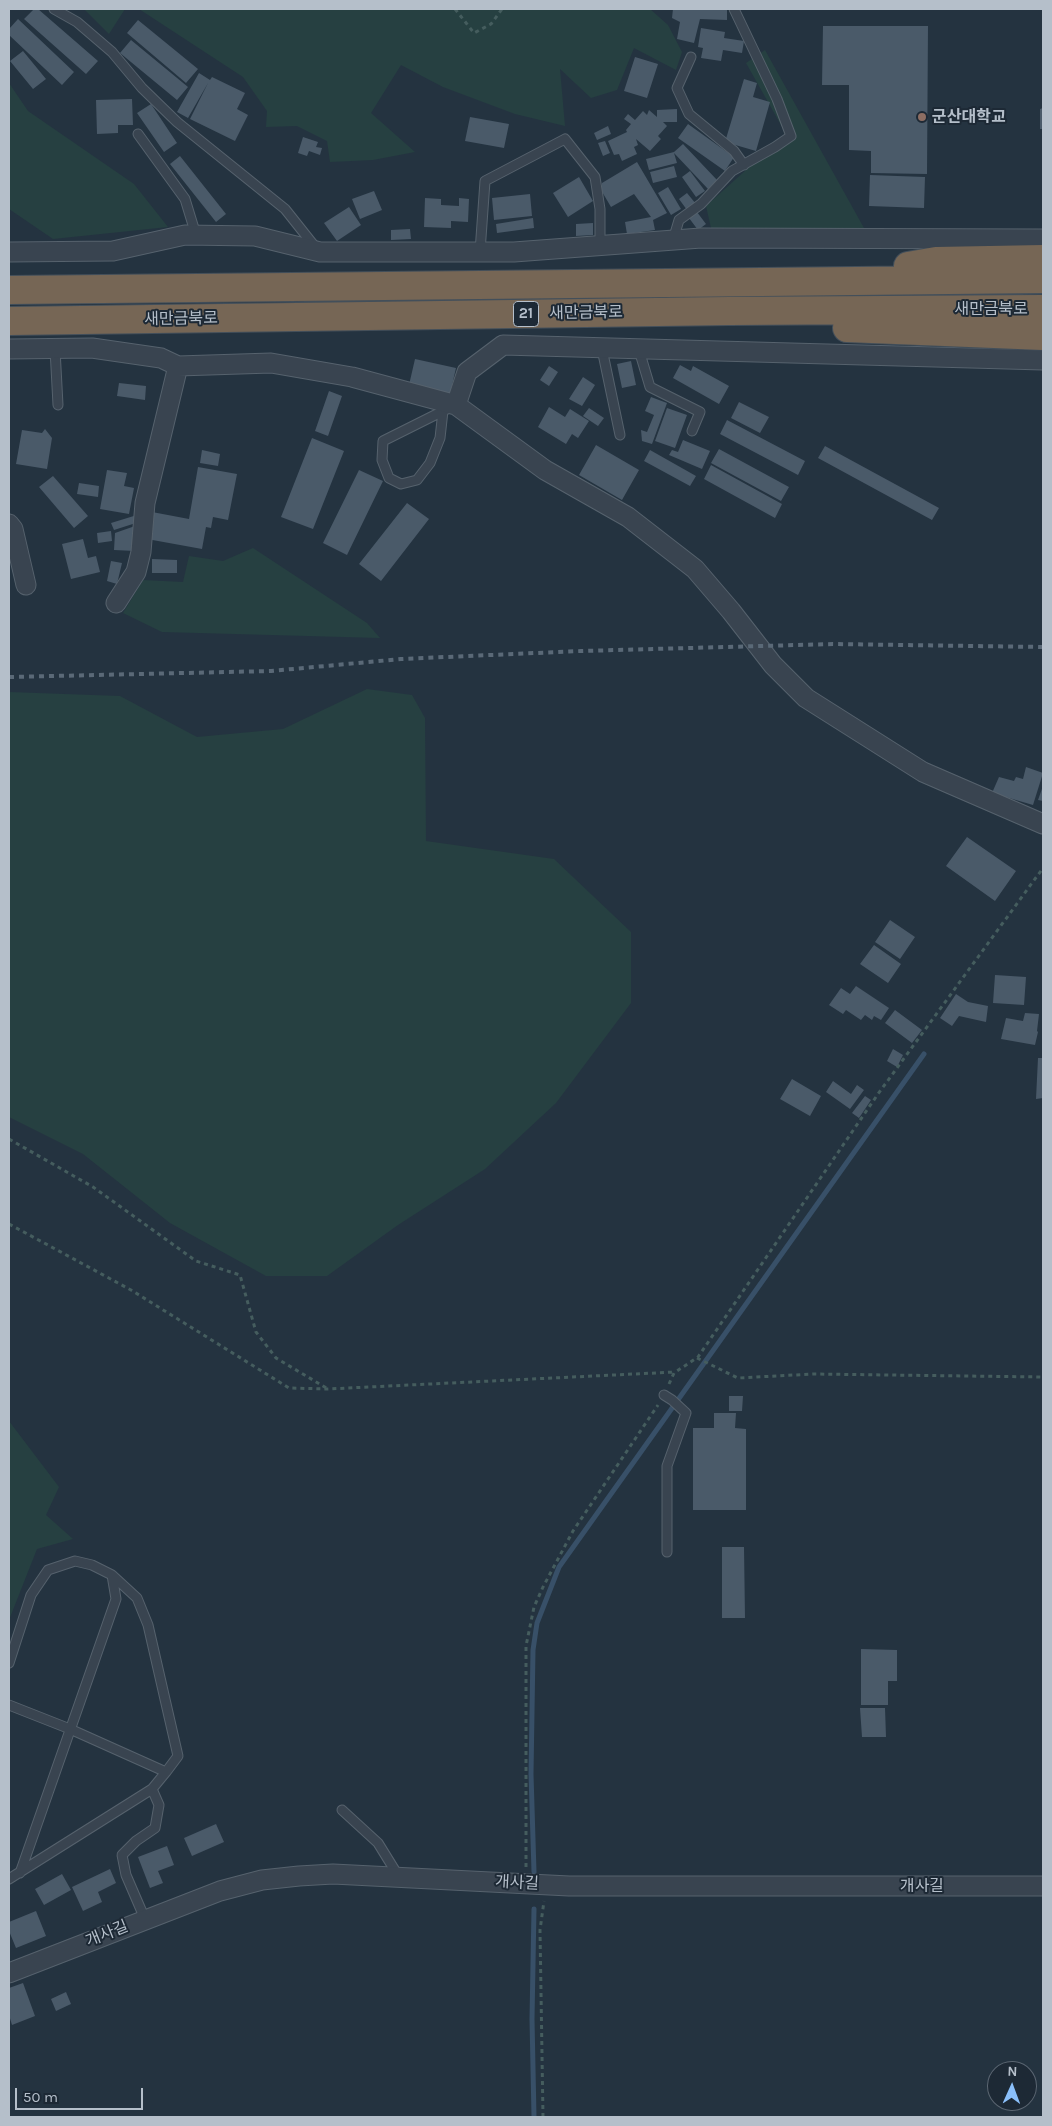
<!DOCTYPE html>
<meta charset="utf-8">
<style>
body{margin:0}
#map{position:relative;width:1052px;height:2126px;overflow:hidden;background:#243340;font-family:Karla,sans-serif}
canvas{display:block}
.frame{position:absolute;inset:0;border:10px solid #b5bfca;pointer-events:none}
.north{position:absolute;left:987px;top:2061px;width:50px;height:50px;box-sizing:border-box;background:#1d2935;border:1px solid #5a6571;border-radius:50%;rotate:2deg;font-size:14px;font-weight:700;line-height:20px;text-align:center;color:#b5bfca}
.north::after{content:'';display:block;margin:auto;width:18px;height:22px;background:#8abffa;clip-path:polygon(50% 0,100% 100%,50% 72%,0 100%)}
.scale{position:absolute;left:15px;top:2088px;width:128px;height:22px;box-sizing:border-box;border:2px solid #b5bfca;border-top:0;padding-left:6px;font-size:15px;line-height:18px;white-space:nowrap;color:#b5bfca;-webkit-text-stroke:4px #1d2935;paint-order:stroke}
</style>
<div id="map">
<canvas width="1052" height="2126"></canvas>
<div class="frame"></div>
<div class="north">N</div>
<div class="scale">50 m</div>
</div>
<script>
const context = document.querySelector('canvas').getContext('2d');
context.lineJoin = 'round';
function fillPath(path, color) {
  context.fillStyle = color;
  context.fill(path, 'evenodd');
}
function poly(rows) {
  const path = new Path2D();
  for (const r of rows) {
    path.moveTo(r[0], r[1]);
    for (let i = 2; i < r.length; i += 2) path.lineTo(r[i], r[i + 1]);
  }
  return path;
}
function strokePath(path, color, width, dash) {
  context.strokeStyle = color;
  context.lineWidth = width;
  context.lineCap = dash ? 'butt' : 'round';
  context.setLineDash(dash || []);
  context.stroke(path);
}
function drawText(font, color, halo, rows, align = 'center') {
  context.font = font + ' Karla,"Noto Sans KR",sans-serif';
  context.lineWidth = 4;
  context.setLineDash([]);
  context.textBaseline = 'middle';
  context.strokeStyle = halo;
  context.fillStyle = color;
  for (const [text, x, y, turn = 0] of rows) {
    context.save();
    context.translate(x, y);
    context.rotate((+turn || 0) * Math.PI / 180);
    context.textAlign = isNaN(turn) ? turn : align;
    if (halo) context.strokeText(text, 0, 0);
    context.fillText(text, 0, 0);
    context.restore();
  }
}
fillPath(poly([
 [84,9,125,9,109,34],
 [139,9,650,9,668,25,682,52,676,70,634,48,617,90,591,98,560,69,565,126,515,114,443,87,401,65,371,113,415,152,373,160,330,162,327,141,297,126,266,127,267,111,243,77],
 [765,50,864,228,711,228,706,206,786,134,746,63],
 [9,83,28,111,134,184,168,227,53,239,9,209],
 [253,548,367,623,380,638,162,632,123,613,143,580,183,582,189,556,223,561],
 [367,689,412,695,425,718,426,841,554,859,631,932,631,1003,556,1103,485,1169,398,1225,327,1276,266,1276,170,1223,83,1154,9,1117,9,692,120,696,197,737,283,729],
 [9,1421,59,1487,46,1515,73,1539,37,1549,9,1620]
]), '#264041');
strokePath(poly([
 [534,1872,531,1774,533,1650,537,1623,559,1567,924,1054],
 [534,1909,532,2019,534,2117]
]), '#385068', 5);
fillPath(poly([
 [34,9,38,9,98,61,86,74,24,19],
 [673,9,727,9,727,20,700,19,694,43,677,39,680,22,672,18],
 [18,19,74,72,62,85,9,35,9,29],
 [138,20,198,69,186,83,127,33],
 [823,26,928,26,927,174,871,173,871,151,849,150,849,85,822,85],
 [701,28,725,32,724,38,744,41,742,53,723,50,721,61,701,58,703,48,698,47],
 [131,40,188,87,177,100,120,53],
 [23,51,46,79,33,89,10,61],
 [635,57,658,64,647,98,624,91],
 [199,73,210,80,212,77,245,93,237,109,248,115,235,141,190,119,208,83,188,118,177,112],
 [744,79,757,83,753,97,770,102,756,151,725,142],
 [132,99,133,125,118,125,118,133,97,134,96,100],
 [151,104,177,143,164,152,137,113],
 [1043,108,1043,129,1040,129,1040,109],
 [677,109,677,122,663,122,667,126,658,136,661,139,650,151,636,139,638,145,634,147,637,154,622,161,619,154,614,155,608,141,627,132,626,130,631,124,624,119,628,114,635,120,643,111,647,115,649,110,657,117,657,110],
 [470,117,509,124,504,148,465,141],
 [688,124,734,157,725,171,678,138],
 [608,126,611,134,597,140,594,133],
 [303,137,318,142,316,147,322,148,320,155,309,151,307,156,298,153],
 [605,141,610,153,603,156,598,143],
 [683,144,717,180,708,189,674,153,677,163,649,170,646,159,674,152],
 [180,156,226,214,216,222,170,164],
 [637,162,667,213,653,220,655,230,627,234,625,222,651,217,634,194,611,207,601,190,602,183],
 [674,166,677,177,653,183,650,172],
 [690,171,705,191,696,197,682,177],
 [870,175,925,177,924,208,869,206],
 [579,177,593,201,568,217,553,193],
 [668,187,681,209,671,215,658,193],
 [374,191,382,210,360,219,352,199],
 [687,193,696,204,687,210,679,199],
 [530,194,532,216,494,220,492,198],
 [425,198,441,199,441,205,459,206,459,198,469,199,468,222,451,221,451,228,424,227],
 [349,207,361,225,337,241,324,223],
 [697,212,706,224,698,230,689,218],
 [533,218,534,228,497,233,496,224],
 [593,223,593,235,576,236,576,224],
 [410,229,411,239,391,240,391,230],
 [415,359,456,368,450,394,409,385],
 [631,361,636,385,622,388,617,364],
 [680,365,691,371,693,366,729,386,719,404,673,378],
 [549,366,558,372,549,386,540,380],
 [583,377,595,385,582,406,569,399],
 [119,383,146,386,145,400,117,396],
 [329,391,342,396,328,436,315,431],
 [651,397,667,403,652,444,642,441,641,430,647,432,654,415,645,411],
 [739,402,769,417,760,433,731,418],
 [549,407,565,417,570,409,589,421,578,438,572,434,566,444,538,427],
 [589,408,604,418,598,426,583,416],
 [667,408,687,415,675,448,655,441],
 [727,420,805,461,798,475,720,434],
 [45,429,52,438,47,469,16,464,22,430,42,433],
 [312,438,344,451,313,529,281,517],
 [683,440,710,451,702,469,669,455,672,450,678,452],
 [596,445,639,470,622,500,579,475],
 [825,446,939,508,932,520,818,458],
 [719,449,789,487,781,501,711,463],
 [202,450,220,454,218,466,200,463],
 [650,450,696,476,690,486,644,461],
 [711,465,782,504,775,518,704,479],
 [198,467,237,474,228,520,213,517,211,528,206,527,202,549,147,539,152,512,189,519],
 [107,470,127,473,124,486,134,488,129,514,100,509],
 [359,470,383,481,347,555,323,543],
 [53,476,88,516,74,528,39,487],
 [79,483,99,486,98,497,77,494],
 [407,503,429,519,381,581,359,564],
 [137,515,139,522,114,530,111,523],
 [135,526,135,551,114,550,115,533],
 [111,531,112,541,98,543,97,533],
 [83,539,88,558,96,556,100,572,71,579,62,544],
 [152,559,177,560,177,573,152,573],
 [111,561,122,563,117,584,107,581],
 [1026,767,1043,773,1033,805,992,793,999,777,1014,781,1016,777,1023,779],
 [1043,786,1043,801,1038,800],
 [967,837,1016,871,995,901,946,866],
 [890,920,915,937,900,959,875,942],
 [874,945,901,964,888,983,860,964],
 [995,975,1026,977,1024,1005,993,1003],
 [856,986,889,1008,881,1020,874,1016,872,1020,865,1015,861,1020,846,1010,843,1014,829,1005,841,988,850,994],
 [956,994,968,1002,988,1006,986,1022,959,1016,952,1026,940,1018],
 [895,1010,922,1030,912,1043,885,1023],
 [1025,1013,1039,1014,1037,1031,1038,1032,1035,1045,1001,1039,1006,1018,1023,1021],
 [893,1049,903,1055,897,1067,887,1061],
 [1038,1058,1043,1058,1043,1098,1036,1099],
 [792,1079,821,1096,810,1116,780,1099],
 [833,1081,851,1094,857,1085,864,1090,850,1109,826,1092],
 [865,1096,871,1100,859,1118,852,1113],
 [729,1396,743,1396,742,1411,729,1411],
 [714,1413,736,1413,735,1428,746,1429,746,1510,693,1510,693,1428,714,1428],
 [722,1547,744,1547,745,1618,722,1618],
 [861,1649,897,1650,897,1681,888,1681,888,1705,861,1705],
 [860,1708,885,1708,886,1737,862,1737],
 [216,1824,224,1842,192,1856,184,1838],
 [167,1846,174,1865,158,1871,163,1883,150,1888,138,1857],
 [110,1869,116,1883,98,1892,102,1902,83,1911,72,1887],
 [62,1874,71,1890,44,1905,35,1889],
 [36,1911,46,1936,16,1948,9,1931,9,1922],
 [23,1983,35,2016,12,2025,9,2015,9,1988],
 [66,1992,71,2004,56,2011,51,1999]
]), '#4a5a69');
const lane = poly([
 [54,9,77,22,112,52,142,88,177,122,285,209,316,248],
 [691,57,677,88,689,114,734,151,744,165],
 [138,134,185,199,196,235],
 [673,240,679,220,701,204,732,171,775,147,791,136,777,99,734,9],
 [480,252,485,181,565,139,595,177,600,209,600,246],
 [55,349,58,405],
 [602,349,620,435],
 [639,350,650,387,700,412,692,431],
 [443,411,440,438,430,463,417,480,401,484,389,478,382,460,383,441,453,406],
 [664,1395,672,1400,686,1413,667,1466,667,1552],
 [112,1575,137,1598,148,1625,178,1756,166,1772],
 [9,1663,31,1595,48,1570,75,1561,92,1565,112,1575,116,1599,20,1873],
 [9,1705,70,1729,166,1772,152,1789],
 [342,1810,378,1843,399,1877],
 [9,1879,152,1789,159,1805,155,1828,136,1841,122,1855,126,1875,145,1919]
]);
const street = poly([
 [9,252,113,251,185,235,255,236,320,252,514,252,701,238,1043,239],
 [9,349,92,348,161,358,178,366,271,363,352,377,456,405,545,470,628,517,695,569,731,611,773,665,806,698,923,772,1043,824],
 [456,405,467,372,503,345,1043,360],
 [9,524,13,529,26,585],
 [116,603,136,572,141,552,145,503,178,366],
 [9,1973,220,1891,262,1880,299,1876,333,1874,569,1886,1043,1886]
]);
const highway = poly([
 [908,266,936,261,1043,259],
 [9,290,1043,279],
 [9,321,729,311,1043,309],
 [847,328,1043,336]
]);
strokePath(lane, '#56626d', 11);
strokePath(street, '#56626d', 21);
strokePath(highway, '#434f5a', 30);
strokePath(poly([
 [455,9,474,33,491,24,502,9],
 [9,1139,93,1187,196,1261,240,1275,256,1332,276,1358,328,1389],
 [9,1224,131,1290,289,1388,328,1389,675,1372],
 [697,1358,738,1378,813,1374,1043,1377],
 [669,1384,674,1373,698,1357,878,1094,1043,868],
 [526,1867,526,1646,534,1607,543,1587,573,1531,658,1405],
 [543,2117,540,1930,544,1901]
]), '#455d5e', 3, [4, 4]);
strokePath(lane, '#394450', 9);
strokePath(street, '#394450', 19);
strokePath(highway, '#766655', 28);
strokePath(poly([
 [9,677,271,671,401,659,581,651,833,644,1043,647]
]), '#5a6977', 4, [5, 5]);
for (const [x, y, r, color] of [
 [922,117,5,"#8d6e63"]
]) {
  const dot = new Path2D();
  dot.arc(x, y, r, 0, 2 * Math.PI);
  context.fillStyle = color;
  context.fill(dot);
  strokePath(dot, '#1d2935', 2);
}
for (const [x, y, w] of [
 [526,314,25]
]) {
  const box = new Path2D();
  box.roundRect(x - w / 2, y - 12.5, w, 25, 4);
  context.fillStyle = '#1d2935';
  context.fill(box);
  strokePath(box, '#b5bfca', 1);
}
drawText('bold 15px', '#b5bfca', null, [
 ["21",526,314]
]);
drawText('bold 16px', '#b5bfca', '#1d2935', [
 ["군산대학교",932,117]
], 'left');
drawText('16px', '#b5bfca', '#1d2935', [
 ["새만금북로",991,309],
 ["새만금북로",586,313,-1],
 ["새만금북로",181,319,-1],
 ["개사길",517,1883,3],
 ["개사길",922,1886],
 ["개사길",107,1934,-22]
]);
</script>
